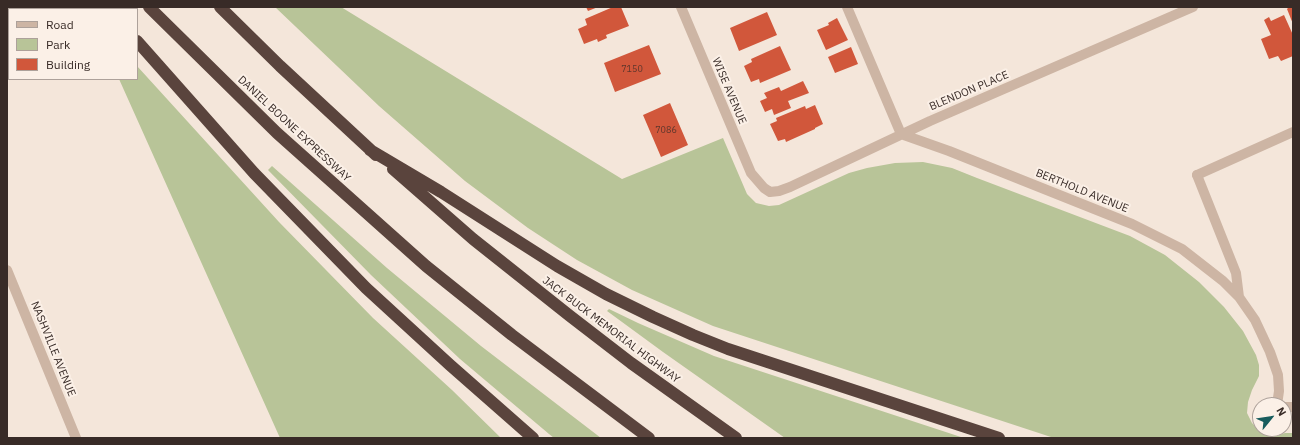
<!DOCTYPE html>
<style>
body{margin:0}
#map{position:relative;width:1300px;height:445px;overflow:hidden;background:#f4e6da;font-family:"IBM Plex Sans",sans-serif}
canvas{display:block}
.frame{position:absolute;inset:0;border:8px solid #382b27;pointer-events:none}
.legend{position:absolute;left:8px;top:8px;width:130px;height:72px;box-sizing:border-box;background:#fbf0e7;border:1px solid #ada19a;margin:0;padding:5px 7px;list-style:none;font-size:12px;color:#382b27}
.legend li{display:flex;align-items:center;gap:8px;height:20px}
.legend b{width:20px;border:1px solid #ada19a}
.north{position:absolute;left:1252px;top:397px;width:40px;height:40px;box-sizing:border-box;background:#fbf0e7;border:1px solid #ada19a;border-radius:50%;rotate:60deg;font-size:11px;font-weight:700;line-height:16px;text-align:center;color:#382b27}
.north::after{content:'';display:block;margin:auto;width:14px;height:18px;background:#185c5d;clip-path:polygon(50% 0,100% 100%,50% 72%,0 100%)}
</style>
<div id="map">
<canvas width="1300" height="445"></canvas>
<div class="frame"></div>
<ul class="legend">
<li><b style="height:5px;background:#cdb5a4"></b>Road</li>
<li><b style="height:11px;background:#b8c498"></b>Park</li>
<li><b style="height:11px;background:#d1573b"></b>Building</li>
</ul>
<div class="north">N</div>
</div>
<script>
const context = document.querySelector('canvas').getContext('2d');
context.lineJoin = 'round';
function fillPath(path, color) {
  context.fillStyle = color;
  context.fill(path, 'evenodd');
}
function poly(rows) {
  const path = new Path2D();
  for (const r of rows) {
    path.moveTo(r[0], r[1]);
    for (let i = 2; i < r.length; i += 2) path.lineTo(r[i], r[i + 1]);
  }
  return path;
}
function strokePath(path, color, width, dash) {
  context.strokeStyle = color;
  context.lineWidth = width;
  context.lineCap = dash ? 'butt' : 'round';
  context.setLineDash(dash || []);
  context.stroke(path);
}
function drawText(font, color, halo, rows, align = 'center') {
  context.font = font + ' "IBM Plex Sans",sans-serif';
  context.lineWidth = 4;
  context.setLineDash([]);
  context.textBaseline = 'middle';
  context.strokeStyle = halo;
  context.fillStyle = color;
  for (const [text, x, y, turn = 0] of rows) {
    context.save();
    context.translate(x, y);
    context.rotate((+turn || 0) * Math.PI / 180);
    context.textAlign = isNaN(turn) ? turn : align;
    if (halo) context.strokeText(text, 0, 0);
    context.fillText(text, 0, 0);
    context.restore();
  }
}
fillPath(poly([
 [275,7,341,7,622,179,723,138,747,194,756,203,769,206,779,205,849,173,867,168,895,163,923,162,952,168,977,178,1130,236,1165,255,1199,282,1224,307,1243,331,1256,355,1259,365,1259,376,1252,390,1248,402,1247,413,1252,423,1260,431,1278,435,1285,433,1293,433,1293,438,1054,438,713,326,632,290,577,260,528,228,465,181,379,106],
 [137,66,279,222,373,318,452,390,501,438,280,438,119,79,137,79],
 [272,166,387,268,481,346,601,438,554,438,549,434,460,359,371,275,268,170],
 [609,309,638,323,714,356,964,438,785,438,663,352,607,311]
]), '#b8c498');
fillPath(poly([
 [586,7,598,7,588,11],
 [613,7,621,7,629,26,606,35,607,38,598,42,597,39,584,44,578,29,587,25,585,19],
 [1289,7,1293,7,1293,24,1287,9],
 [767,12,777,35,739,51,730,28],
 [1284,15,1293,35,1293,56,1281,61,1278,56,1269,59,1261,39,1271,35,1264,20,1269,17,1271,21],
 [837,18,848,40,826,50,817,30,829,25,828,23],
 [649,45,661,74,615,92,604,63],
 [780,46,791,70,760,83,759,79,751,82,744,66,752,62,751,59],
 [851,47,858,64,835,73,828,57],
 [803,81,809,93,788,101,791,108,774,115,772,109,765,112,760,101,767,98,764,93,779,87,781,91],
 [670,103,688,145,661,157,643,115],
 [815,105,823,124,815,128,815,129,786,142,785,139,778,141,770,124,777,121,776,118,805,106,806,109]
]), '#d1573b');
strokePath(poly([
 [847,7,901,134],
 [1197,175,1293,132],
 [1284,407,1293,407]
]), '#cdb5a4', 10);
strokePath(poly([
 [51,7,53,9],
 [681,7,751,173,764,188,770,192,779,191,790,187,930,121,1193,7],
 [26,9,32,7],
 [7,16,9,16],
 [7,52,9,51],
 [901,134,949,151,1132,224,1182,249,1223,281,1239,297,1255,320,1270,352,1278,375,1279,391,1277,405],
 [1197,175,1236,273,1239,297],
 [7,270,76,438]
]), '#cdb5a4', 10);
strokePath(poly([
 [107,7,109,9],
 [149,7,277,133,426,266,512,335,649,438],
 [220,7,280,66,376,155],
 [137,41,254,173,366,288,450,365,533,438],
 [370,150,441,192,557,266,606,294,653,317,693,335,728,349,999,438],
 [393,169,473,239,570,316,631,363,736,438]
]), '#5a443d', 12);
drawText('9px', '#5e362c', null, [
 ["7150",632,69],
 ["7086",666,130]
]);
drawText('11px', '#382b27', '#fbf0e7', [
 ["WISE AVENUE",729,91,67],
 ["BLENDON PLACE",969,91,-23],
 ["DANIEL BOONE EXPRESSWAY",294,129,43],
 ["BERTHOLD AVENUE",1082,191,22],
 ["JACK BUCK MEMORIAL HIGHWAY",611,330,37],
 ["NASHVILLE AVENUE",53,349,68]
]);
</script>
